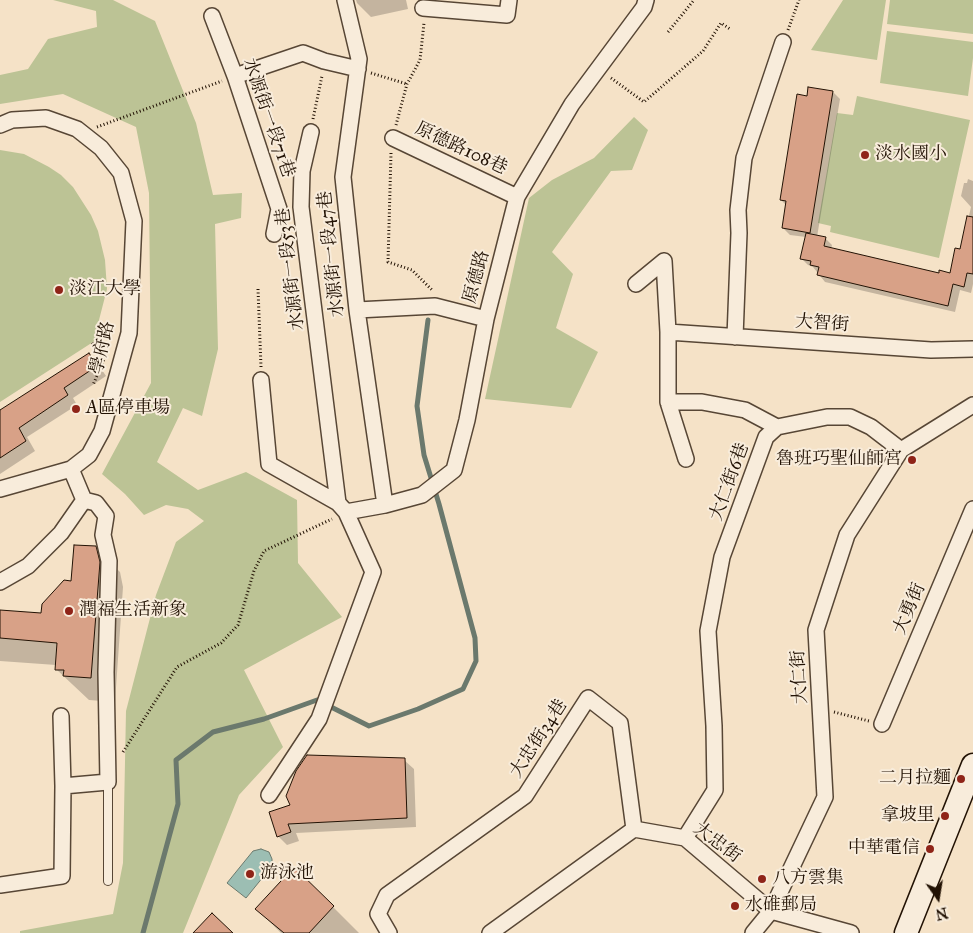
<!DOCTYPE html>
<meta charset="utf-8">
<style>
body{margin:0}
#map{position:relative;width:973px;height:933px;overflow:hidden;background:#f5e2c7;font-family:"IM FELL Great Primer",serif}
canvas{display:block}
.north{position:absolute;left:913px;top:873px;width:50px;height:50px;-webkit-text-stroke:4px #f8ecdb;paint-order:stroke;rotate:167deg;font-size:14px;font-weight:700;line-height:20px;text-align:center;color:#221204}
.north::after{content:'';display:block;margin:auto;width:18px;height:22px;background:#221204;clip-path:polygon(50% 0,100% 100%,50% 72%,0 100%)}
</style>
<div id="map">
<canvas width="973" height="933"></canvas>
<div class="north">N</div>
</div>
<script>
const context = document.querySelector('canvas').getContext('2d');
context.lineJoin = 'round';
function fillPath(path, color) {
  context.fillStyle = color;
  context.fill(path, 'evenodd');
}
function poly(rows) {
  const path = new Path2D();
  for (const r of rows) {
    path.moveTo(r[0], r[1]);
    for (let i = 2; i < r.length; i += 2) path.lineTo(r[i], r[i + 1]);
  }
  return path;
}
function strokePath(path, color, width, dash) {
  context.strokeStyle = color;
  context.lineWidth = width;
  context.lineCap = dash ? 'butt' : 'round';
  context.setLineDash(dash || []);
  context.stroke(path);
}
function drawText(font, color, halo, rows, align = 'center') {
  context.font = font + ' "IM FELL Great Primer","Noto Serif TC",serif';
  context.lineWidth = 4;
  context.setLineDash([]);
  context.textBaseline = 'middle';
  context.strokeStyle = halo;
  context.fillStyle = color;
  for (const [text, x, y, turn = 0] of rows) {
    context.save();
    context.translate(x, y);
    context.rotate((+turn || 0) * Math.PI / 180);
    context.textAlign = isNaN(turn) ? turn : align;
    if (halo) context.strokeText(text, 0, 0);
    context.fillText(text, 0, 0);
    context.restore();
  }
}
fillPath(poly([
 [53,0,113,0,155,21,196,123,213,195,242,193,241,218,215,224,218,349,202,416,183,408,157,462,198,490,246,472,297,500,298,563,342,617,244,670,283,747,239,795,183,933,20,933,20,931,113,914,123,863,126,711,156,595,176,542,204,521,188,509,166,505,144,515,125,494,102,474,151,383,149,193,136,127,63,94,0,104,0,75,28,69,48,39,97,27,96,11],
 [843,0,886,0,877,60,811,50],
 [890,0,973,0,973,34,887,24],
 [887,31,973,42,973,58,968,96,880,83],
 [857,96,970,120,939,258,830,232,831,226,818,223,837,113,853,115],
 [634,117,648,130,632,170,611,171,552,252,573,274,556,328,598,352,571,408,485,399,529,198,552,180,594,158],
 [0,150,24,154,49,167,61,175,73,187,91,215,98,231,105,260,107,289,99,320,107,333,0,402]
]), '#bcc395');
const water = poly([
 [261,849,269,852,272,859,272,866,246,898,227,883,253,851,261,849]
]);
fillPath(water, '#9cbeb3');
strokePath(water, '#6b796d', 1);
fillPath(poly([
 [356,0,406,0,408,9,371,17,357,3],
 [810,88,833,92,840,99,817,237,825,238,832,245,831,249,940,274,951,274,961,250,971,207,961,196,964,183,967,183,968,179,973,181,973,284,971,293,960,290,955,312,825,282,813,267,808,265,801,258,806,237,790,235,783,228,787,206,781,200],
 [89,354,98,364,106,376,73,398,77,405,27,437,35,451,0,474,0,411],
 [95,548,120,572,123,587,115,702,89,700,56,669,56,665,0,661,0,611,42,614,73,582],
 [404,760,414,769,416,827,296,833,299,841,287,845,278,836,271,813],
 [333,907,359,933,281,933,257,909]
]), '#0003');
strokePath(poly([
 [143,933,178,804,176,760,213,732,264,719,317,700,369,726,418,709,463,689,476,661,475,638,439,504,424,455,417,406,428,320]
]), '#6b796d', 5);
const building = poly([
 [808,87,833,91,810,233,782,228,786,201,780,200,797,94,807,96,808,87],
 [967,216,973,217,973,274,967,273,964,287,953,284,948,306,817,275,819,267,810,265,811,261,800,259,806,233,826,237,824,246,939,273,939,270,950,273,955,248,960,249,967,216],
 [89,353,97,366,64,388,68,395,19,428,26,441,0,458,0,410,89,353],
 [74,545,96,546,100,562,91,678,63,676,64,670,55,670,57,643,0,638,0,610,41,613,42,604,64,580,71,581,74,545],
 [307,755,405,758,407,818,288,824,291,832,277,837,269,812,290,805,286,796,296,771,307,755],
 [294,867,334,906,309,933,284,933,255,909,294,867],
 [212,913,233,933,193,933,212,913]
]);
fillPath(building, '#d8a187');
strokePath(building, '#221204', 1);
const service = poly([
 [108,881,108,782]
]);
const minor = poly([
 [345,0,359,59,343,177,357,310,385,505],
 [423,8,507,15,509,0],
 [212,16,235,76,279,209,274,234],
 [235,76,303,53,324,61,358,69],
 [0,125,12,120,46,118,77,129,101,148,121,173,134,221,129,333,102,431,89,455,71,469,0,489],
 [311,132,302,171,301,207,338,503],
 [393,138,517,197],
 [664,261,668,332,668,402],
 [636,284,664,261],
 [357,310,435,306,486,319],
 [668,332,931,350,973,349],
 [735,337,739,233,738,210,744,158,783,42],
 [261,380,269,464,338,503,346,512,385,505,422,495,454,470,467,420,486,319,517,197,572,104,644,7,646,0],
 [777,427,827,417,850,417,871,427,901,450],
 [0,582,28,566,61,533,84,500],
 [61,716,63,786],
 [882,724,973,509],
 [269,795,319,719,373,572,346,512],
 [685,838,715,790,714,726,708,631,722,557,766,437,777,427,745,410,702,402,668,402,686,459],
 [0,885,62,876,63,786,108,782,106,672,109,561,103,535,106,516,96,503,84,500,71,469],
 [389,933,378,914,387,895,525,796,588,698,620,723,634,829],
 [490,933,634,829,685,838,771,911,851,933],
 [753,933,771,911,825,797,816,630,847,535,901,450,973,405]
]);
const secondary = poly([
 [906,933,973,765]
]);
strokePath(service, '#574635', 10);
strokePath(minor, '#574635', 18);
strokePath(secondary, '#221204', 25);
strokePath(poly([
 [788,30,799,0],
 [668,32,694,0],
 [371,73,407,84],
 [611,78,644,102,703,51,721,23,730,29],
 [313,119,322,76],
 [396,125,407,84,420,60,424,23],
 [97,127,222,81],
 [391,153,388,262,412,270,433,291],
 [258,289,261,367],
 [92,343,104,359,93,385],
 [834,712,869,721],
 [123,752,177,667,221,643,238,625,254,571,264,551,332,519]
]), '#221204', 3, [1, 2.5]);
strokePath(service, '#f8ecdb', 8);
strokePath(minor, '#f8ecdb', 15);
strokePath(secondary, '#f8ecdb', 22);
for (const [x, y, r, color] of [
 [865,155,5,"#8f2418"],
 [59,290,5,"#8f2418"],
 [76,409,5,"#8f2418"],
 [912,460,5,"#8f2418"],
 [69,611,5,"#8f2418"],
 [961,779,5,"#8f2418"],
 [945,816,5,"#8f2418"],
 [930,849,5,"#8f2418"],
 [250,874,5,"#8f2418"],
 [762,879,5,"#8f2418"],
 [735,906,5,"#8f2418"]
]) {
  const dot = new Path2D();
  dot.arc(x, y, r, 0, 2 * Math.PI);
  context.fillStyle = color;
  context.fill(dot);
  strokePath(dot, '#f8ecdb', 2);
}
drawText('18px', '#221204', '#f8ecdb', [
 ["水源街一段71巷",268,118,71],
 ["原德路108巷",461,149,25],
 ["水源街一段47巷",332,254,-96],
 ["水源街一段53巷",291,269,-97],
 ["原德路",477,277,-75],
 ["大智街",822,324,4],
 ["學府路",103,348,-77],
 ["大仁街6巷",730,482,-70],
 ["大勇街",910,609,-67],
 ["大仁街",800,677,-93],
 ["大忠街34巷",539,739,-57],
 ["大忠街",717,843,37]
]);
drawText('18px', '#221204', '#f8ecdb', [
 ["淡水國小",875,155],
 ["淡江大學",69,290],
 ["A區停車場",86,409],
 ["魯班巧聖仙師宮",902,460,"right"],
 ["潤福生活新象",79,611],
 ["二月拉麵",951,779,"right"],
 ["拿坡里",935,816,"right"],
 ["中華電信",920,849,"right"],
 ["游泳池",260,874],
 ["八方雲集",772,879],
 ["水碓郵局",745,906]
], 'left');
</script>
